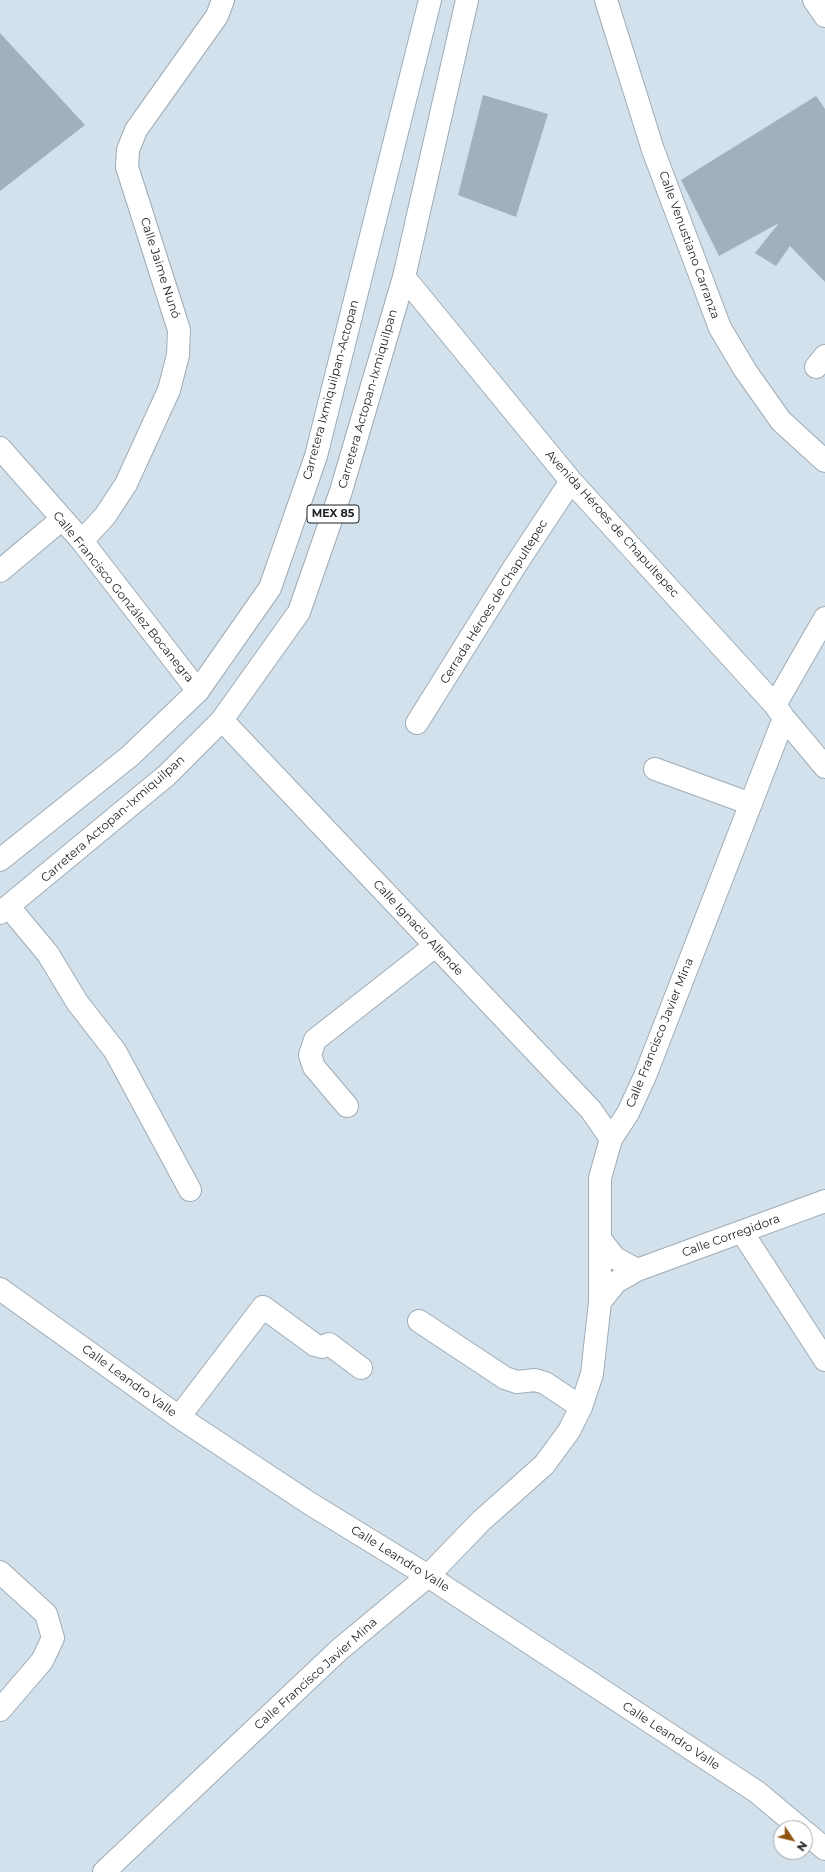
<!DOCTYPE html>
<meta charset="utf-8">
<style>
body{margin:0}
#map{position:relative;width:825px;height:1872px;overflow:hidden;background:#d2e1ec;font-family:Montserrat,sans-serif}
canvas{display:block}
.north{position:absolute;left:773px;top:1820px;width:40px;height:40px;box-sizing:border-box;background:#fff;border:1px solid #a4a6a7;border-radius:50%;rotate:125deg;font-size:11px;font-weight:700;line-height:16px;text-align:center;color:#1b2024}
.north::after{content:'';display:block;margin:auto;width:14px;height:18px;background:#8f550f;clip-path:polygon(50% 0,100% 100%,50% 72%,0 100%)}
</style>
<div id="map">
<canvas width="825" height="1872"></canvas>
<div class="north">N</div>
</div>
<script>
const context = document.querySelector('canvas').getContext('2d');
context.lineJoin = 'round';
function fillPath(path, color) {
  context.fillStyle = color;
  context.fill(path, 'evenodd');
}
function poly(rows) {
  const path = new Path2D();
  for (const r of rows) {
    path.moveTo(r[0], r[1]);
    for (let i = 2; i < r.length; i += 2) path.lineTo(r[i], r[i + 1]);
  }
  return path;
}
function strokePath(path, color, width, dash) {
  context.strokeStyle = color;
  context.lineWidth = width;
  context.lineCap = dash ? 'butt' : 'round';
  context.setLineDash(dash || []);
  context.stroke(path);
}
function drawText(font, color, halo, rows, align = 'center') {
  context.font = font + ' Montserrat,sans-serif';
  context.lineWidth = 3.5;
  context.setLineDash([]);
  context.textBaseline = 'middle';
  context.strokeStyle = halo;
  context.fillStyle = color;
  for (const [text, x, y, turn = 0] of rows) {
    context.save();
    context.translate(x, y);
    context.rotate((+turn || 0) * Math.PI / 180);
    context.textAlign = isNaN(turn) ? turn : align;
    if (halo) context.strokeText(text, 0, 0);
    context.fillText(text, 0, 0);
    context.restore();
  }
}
fillPath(poly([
 [0,33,85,125,0,191],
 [483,95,548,114,516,217,458,195],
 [816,96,825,109,825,282,790,246,776,266,755,253,779,223,719,256,681,180]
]), '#a2b0bb');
const minor = poly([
 [606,0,653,150,720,328,745,370,781,421,825,461],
 [404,277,571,481,775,705,784,718,825,767],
 [816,367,825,356],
 [0,448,82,541,198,691],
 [82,541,105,516,126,484,169,390,178,355,179,330,127,167,128,150,136,130,217,16,223,0],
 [0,571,62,519],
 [775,705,825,618],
 [222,720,591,1110,611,1139],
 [417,723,515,566,571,481],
 [655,769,751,804],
 [9,907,48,954,77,1002,115,1051,190,1190],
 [347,1106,314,1067,310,1055,315,1040,435,946],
 [742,1232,825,1360],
 [600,1239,615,1258,637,1270],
 [0,1289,179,1417,309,1503,428,1576,757,1792,800,1828],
 [600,1302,616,1282,637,1270,825,1201],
 [419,1321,505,1378,517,1382,535,1380,545,1383,581,1407],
 [179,1417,263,1307,315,1345,322,1347,329,1344,361,1368],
 [0,1572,46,1614,53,1638,42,1661,0,1710],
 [805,1832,825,1849],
 [104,1872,339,1650,428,1576,481,1521,544,1465,569,1431,581,1407,592,1374,600,1302,600,1178,611,1139,628,1113,645,1076,784,718]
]);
const major = poly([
 [814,0,825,16],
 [0,860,130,756,198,691,270,588,316,456,430,0],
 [0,913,167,775,222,720,299,612,341,491,404,277,467,0]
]);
strokePath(minor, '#9eacb7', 24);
strokePath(major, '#9eacb7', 24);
strokePath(minor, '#fff', 22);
strokePath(major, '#fff', 22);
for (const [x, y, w] of [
 [333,514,52]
]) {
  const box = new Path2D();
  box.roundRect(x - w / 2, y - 9, w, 18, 3);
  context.fillStyle = '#fff';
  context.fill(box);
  strokePath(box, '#1b2024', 1);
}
drawText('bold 11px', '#1b2024', null, [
 ["MEX 85",333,514]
]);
drawText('12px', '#1b2024', '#fff', [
 ["Calle Venustiano Carranza",689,245,70],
 ["Calle Jaime Nunó",160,268,72],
 ["Carretera Ixmiquilpan-Actopan",331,390,-75],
 ["Carretera Actopan-Ixmiquilpan",368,399,-74],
 ["Avenida Héroes de Chapultepec",612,524,48],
 ["Calle Francisco González Bocanegra",123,597,51],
 ["Cerrada Héroes de Chapultepec",494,602,-58],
 ["Carretera Actopan-Ixmiquilpan",113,819,-41],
 ["Calle Ignacio Allende",418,928,47],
 ["Calle Francisco Javier Mina",660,1033,-68],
 ["Calle Corregidora",731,1236,-20],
 ["Calle Leandro Valle",129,1381,36],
 ["Calle Leandro Valle",400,1559,32],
 ["Calle Francisco Javier Mina",316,1674,-42],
 ["Calle Leandro Valle",671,1736,33]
]);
</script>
